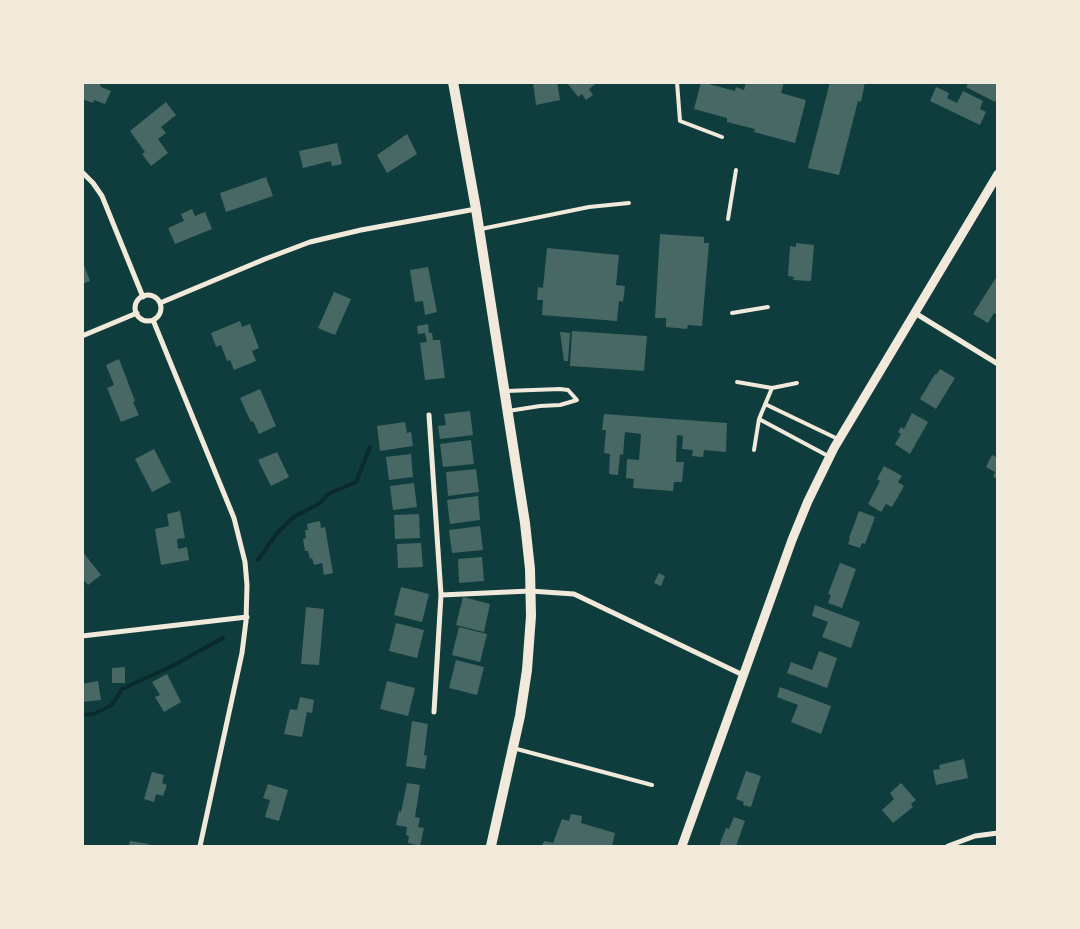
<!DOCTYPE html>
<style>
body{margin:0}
#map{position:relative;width:1080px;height:929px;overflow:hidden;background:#0f3d3e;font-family:"Noto Sans",sans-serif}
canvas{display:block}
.frame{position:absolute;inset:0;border:84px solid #f1e9da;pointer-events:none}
</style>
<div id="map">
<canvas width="1080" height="929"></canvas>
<div class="frame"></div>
</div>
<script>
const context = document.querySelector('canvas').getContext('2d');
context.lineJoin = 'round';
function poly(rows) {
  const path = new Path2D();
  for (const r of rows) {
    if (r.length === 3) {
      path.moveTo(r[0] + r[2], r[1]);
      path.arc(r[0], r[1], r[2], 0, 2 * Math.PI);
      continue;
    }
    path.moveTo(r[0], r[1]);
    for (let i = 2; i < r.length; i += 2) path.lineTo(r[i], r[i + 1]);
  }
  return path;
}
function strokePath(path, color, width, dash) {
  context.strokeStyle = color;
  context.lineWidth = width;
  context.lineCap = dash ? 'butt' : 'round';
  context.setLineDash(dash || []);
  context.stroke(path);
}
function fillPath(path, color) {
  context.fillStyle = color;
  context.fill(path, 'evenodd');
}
strokePath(poly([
 [258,560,277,533,295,516,320,503,328,494,356,482,370,447],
 [82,715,94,714,112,705,122,689,174,665,223,638]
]), '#0a2a2b', 4);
fillPath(poly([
 [82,82,96,82,100,84,101,87,111,91,105,104,94,100,93,103,82,99],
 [533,82,557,82,560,100,536,105],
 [569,82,598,82,589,89,593,95,586,100,582,94,578,97,568,84],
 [701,82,735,91,736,87,744,90,746,82,784,82,781,93,806,100,795,143,754,132,755,129,727,122,727,118,694,109],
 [830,82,865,82,861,102,858,101,839,175,808,168],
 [969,82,998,82,998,97,995,102,966,87],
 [936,87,949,93,947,98,957,103,963,91,983,101,980,109,986,112,980,125,930,101],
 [166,102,176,115,161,127,166,133,158,139,168,153,151,166,142,154,145,152,130,131],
 [407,134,417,154,387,173,377,155],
 [337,143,342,164,332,166,331,161,303,168,299,151],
 [266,177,273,196,226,212,220,193],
 [192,209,195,216,205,212,212,229,175,244,168,228,184,221,181,214],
 [660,234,704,237,704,243,709,243,702,326,688,325,687,329,666,327,666,318,655,318],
 [796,243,814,245,811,281,793,280,794,277,788,276,790,246,796,247],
 [547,248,619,255,616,285,625,286,623,302,619,301,617,321,542,315,543,300,537,300,538,287,543,288],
 [82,260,90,281,82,284],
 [428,267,437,312,425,315,423,301,415,302,410,270],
 [995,279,998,280,998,316,994,313,988,323,973,314],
 [334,292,351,299,335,335,318,328],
 [240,321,242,327,250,324,259,348,252,351,256,361,234,370,230,360,227,361,221,345,216,347,211,333],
 [428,324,429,333,432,333,433,340,440,340,445,378,425,380,420,343,427,342,425,333,418,334,417,326],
 [572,331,647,336,644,371,570,366],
 [560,332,570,333,568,361,564,361],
 [119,359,135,401,133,402,139,415,121,422,107,388,114,385,106,365],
 [940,369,955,378,936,409,920,399,935,374,936,375],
 [260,389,276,426,259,434,253,421,251,422,240,398],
 [470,411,473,435,440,439,438,426,446,425,444,414],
 [912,413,928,422,910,454,895,444,901,434,898,432,901,427,904,429],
 [604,414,727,423,726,452,704,450,703,457,692,456,693,450,682,449,683,436,677,435,676,462,684,462,682,482,674,482,673,491,633,488,634,479,626,478,627,459,639,460,641,434,625,432,623,455,620,454,618,475,609,474,610,454,604,453,606,430,602,430],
 [405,422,407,433,411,432,413,446,380,451,377,426],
 [471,440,474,464,443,467,440,444],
 [154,449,171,482,152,492,135,459],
 [277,452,289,477,271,486,258,460],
 [411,454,413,477,389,480,386,457],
 [992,455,998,458,998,479,993,477,995,472,986,467],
 [884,466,902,476,898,482,904,486,892,507,886,504,881,512,868,504,880,481,877,479],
 [476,469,479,492,448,496,446,472],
 [414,483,417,507,393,510,390,486],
 [478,496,480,520,450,524,447,500],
 [180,511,185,538,177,539,178,549,187,547,189,560,161,565,155,529,169,526,167,514],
 [859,511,875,517,865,544,862,543,860,548,848,544,850,539,849,538],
 [419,514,420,538,395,539,394,515],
 [320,521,321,528,325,527,333,573,324,575,322,563,314,565,312,558,310,559,308,551,305,551,303,539,306,538,305,530,308,530,307,524],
 [480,526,483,550,452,553,449,530],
 [421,543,423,567,398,568,397,544],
 [82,551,101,575,88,585,82,578],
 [482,557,484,581,459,583,458,559],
 [840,563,856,569,842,608,828,603,831,595,828,594],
 [659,573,665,576,661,586,654,583],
 [401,587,429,594,422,622,394,615],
 [463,597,490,604,484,632,456,625],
 [815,605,860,622,851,648,822,637,828,622,812,616],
 [306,607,324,609,319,665,301,664],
 [396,623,424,630,417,658,389,651],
 [459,627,487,634,480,662,452,655],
 [819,651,837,658,827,688,787,673,791,662,812,670],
 [456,660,484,667,477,695,449,688],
 [125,667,125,683,112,683,112,668],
 [167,674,181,702,164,712,155,697,160,695,152,682],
 [98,681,101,700,82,702,82,684],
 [387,681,415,688,408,716,380,709],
 [780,687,831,706,821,734,791,722,798,705,777,697],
 [300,697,314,700,312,713,307,712,302,737,284,734,290,709,297,710],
 [412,721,428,724,424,755,427,756,425,769,406,766],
 [964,759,968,778,936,785,933,770,940,769,939,765],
 [746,771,761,776,751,807,743,805,744,802,736,799],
 [152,772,164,775,162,783,167,785,163,796,156,794,154,802,144,799],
 [407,783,420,785,415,817,420,818,418,827,424,828,420,846,408,843,409,836,406,835,407,827,396,825,399,811,401,812],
 [901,783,916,800,911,804,913,807,893,823,882,810,894,799,890,793],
 [268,784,288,790,279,821,265,817,270,800,263,798],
 [571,814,582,816,581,823,615,833,612,846,542,846,544,841,553,843,562,819,569,821],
 [734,817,745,821,736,846,719,846,726,828,729,829],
 [130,841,149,844,149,846,129,846]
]), '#486865');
strokePath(poly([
 [677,82,680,121,722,137],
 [728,219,736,170],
 [481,229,589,207,629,203],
 [732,313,768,307],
 [737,382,772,388,797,383],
 [506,391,560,389,568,390,577,400,560,405,540,406,508,411],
 [765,404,840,440],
 [759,419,830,457],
 [754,450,759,419,772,388],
 [513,748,652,785]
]), '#f1e9da', 4);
strokePath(poly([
 [82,172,93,183,102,196,143,297],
 [148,308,13],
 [160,303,265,259,310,242,361,230,476,209],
 [915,313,998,364],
 [153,320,234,518,245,562,247,585,246,621,242,653,200,846],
 [82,336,137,313],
 [429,415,441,595,434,712],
 [441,595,530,591,574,594,743,675],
 [82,636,247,617],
 [948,846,975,836,998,833]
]), '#f1e9da', 5);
strokePath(poly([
 [682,846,792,540,808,501,834,448,998,174]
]), '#f1e9da', 9);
strokePath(poly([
 [453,82,476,209,525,523,530,569,531,616,527,670,520,716,491,846]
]), '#f1e9da', 10);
</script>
